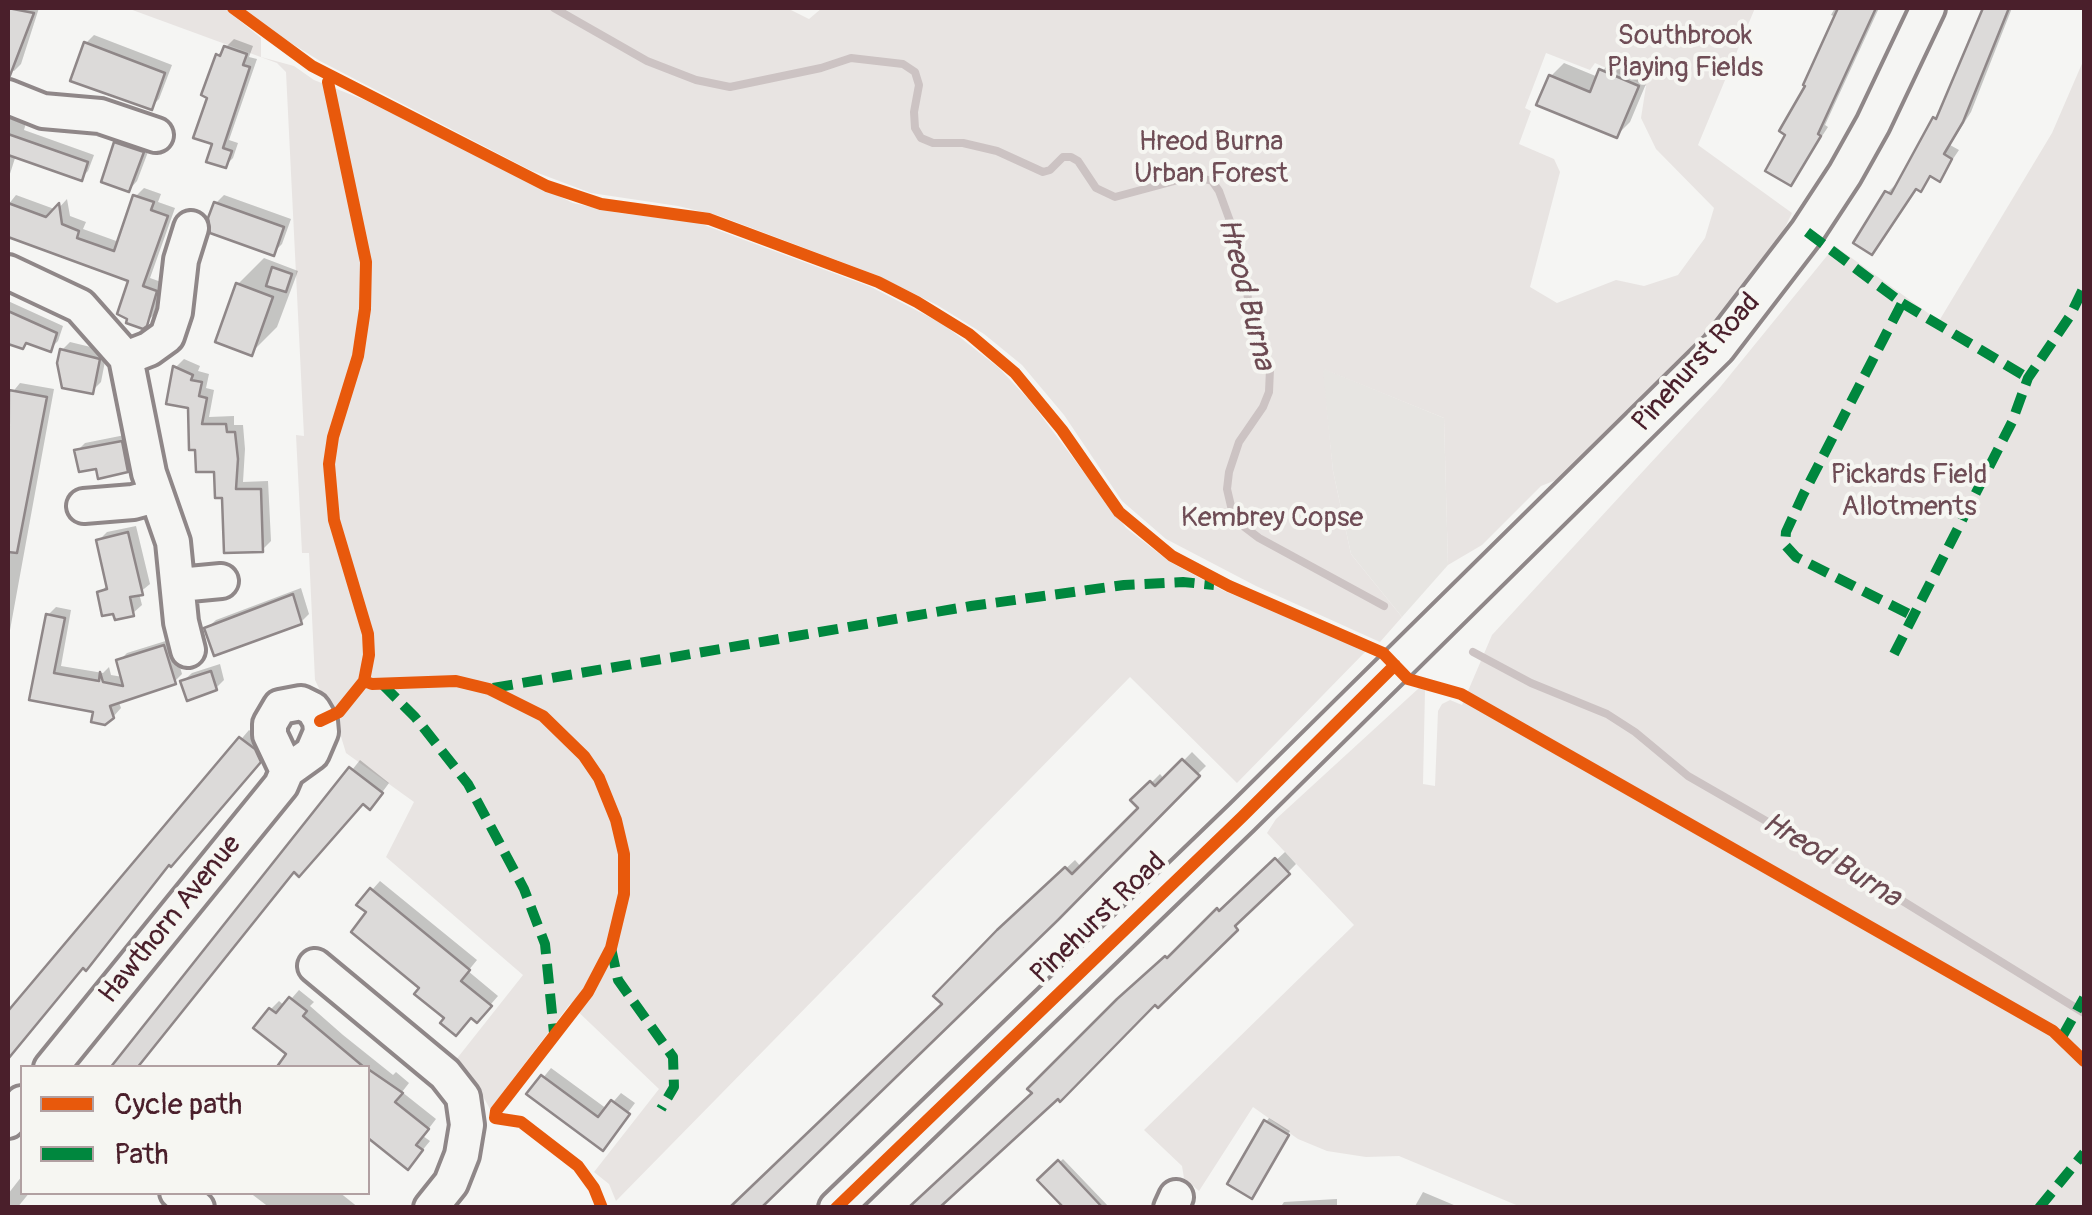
<!DOCTYPE html>
<style>
body{margin:0}
#map{position:relative;width:2092px;height:1215px;overflow:hidden;background:#f5f5f3;font-family:Pangolin,sans-serif}
canvas{display:block}
.frame{position:absolute;inset:0;border:10px solid #4a1f2b;pointer-events:none}
.legend{position:absolute;left:20px;top:1065px;width:350px;height:130px;box-sizing:border-box;background:#f6f6f2;border:2px solid #b1a0a2;margin:0;padding:12px 18px;list-style:none;font-size:30px;color:#4a1f2b}
.legend li{display:flex;align-items:center;gap:20px;height:50px}
.legend b{width:50px;border:2px solid #b1a0a2}
</style>
<div id="map">
<canvas width="2092" height="1215"></canvas>
<div class="frame"></div>
<ul class="legend">
<li><b style="height:12px;background:#e8590c"></b>Cycle path</li>
<li><b style="height:12px;background:#00873e"></b>Path</li>
</ul>
</div>
<script>
const context = document.querySelector('canvas').getContext('2d');
context.lineJoin = 'round';
function fillPath(path, color) {
  context.fillStyle = color;
  context.fill(path, 'evenodd');
}
function poly(rows) {
  const path = new Path2D();
  for (const r of rows) {
    path.moveTo(r[0], r[1]);
    for (let i = 2; i < r.length; i += 2) path.lineTo(r[i], r[i + 1]);
  }
  return path;
}
function strokePath(path, color, width, dash) {
  context.strokeStyle = color;
  context.lineWidth = width;
  context.lineCap = dash ? 'butt' : 'round';
  context.setLineDash(dash || []);
  context.stroke(path);
}
function drawText(font, color, halo, rows, align = 'center') {
  context.font = font + ' Pangolin,sans-serif';
  context.lineWidth = 8;
  context.setLineDash([]);
  context.textBaseline = 'middle';
  context.strokeStyle = halo;
  context.fillStyle = color;
  for (const [text, x, y, turn = 0] of rows) {
    context.save();
    context.translate(x, y);
    context.rotate((+turn || 0) * Math.PI / 180);
    context.textAlign = isNaN(turn) ? turn : align;
    if (halo) context.strokeText(text, 0, 0);
    context.fillText(text, 0, 0);
    context.restore();
  }
}
fillPath(poly([
 [1322,368,1444,418,1448,565,1402,617,1351,554,1333,471]
]), '#e7e5e2');
fillPath(poly([
 [127,8,224,8,261,38,261,57,294,66,314,80,367,101,573,203,619,213,696,222,871,287,943,324,999,368,1030,401,1126,528,1170,562,1222,590,1366,651,1237,783,1130,677,616,1201,609,1184,594,1172,659,1089,570,1004,490,1109,474,1080,455,1061,523,975,386,857,414,802,346,753,339,730,315,680,309,553,302,553,296,435,304,436,286,72,277,63],
 [241,8,787,8,809,19,822,8,1755,8,1698,145,1792,213,1760,279,1584,469,1541,486,1482,545,1448,565,1444,418,1323,369,1333,471,1351,554,1402,617,1380,642,1256,586,1166,539,1122,501,1064,415,1022,365,984,334,937,305,876,275,720,216,678,206,591,193,530,170,320,61,270,30],
 [1546,53,1590,70,1595,63,1646,86,1641,118,1656,149,1714,208,1705,238,1678,275,1644,286,1616,280,1557,303,1530,287,1560,172,1554,159,1519,144,1531,111,1525,108],
 [2084,59,2084,1207,1521,1207,1399,1156,1366,1157,1327,1151,1298,1139,1253,1107,1199,1191,1184,1178,1182,1166,1144,1130,1354,925,1267,833,1276,819,1419,688,1425,690,1423,784,1435,786,1438,711,1442,704,1450,700,1462,705,1492,635,1717,391,1835,246,1939,321,2052,133]
]), '#e8e4e2');
fillPath(poly([
 [8,8,39,8,21,64,14,71,8,69],
 [1835,8,1879,8,1825,125,1828,127,1791,183,1808,85,1836,17,1831,15],
 [1984,8,2012,8,1971,112,1950,145,1959,150,1940,178,1932,174,1921,189,1918,187,1872,252,1887,193,1896,184,1898,186,1942,112],
 [94,35,172,65,159,99,151,107,86,43],
 [234,39,253,46,249,57,257,59,229,140,238,143,233,158,225,166,216,143,211,96,218,55],
 [1614,57,1651,72,1630,122,1617,135,1551,76,1564,63,1598,77],
 [8,117,26,123,24,130,94,155,88,171,81,178,16,155,8,180],
 [125,135,151,144,137,181,129,190,117,143],
 [144,188,161,194,158,202,175,208,150,278,164,283,155,314,142,326,131,280,8,235,8,205,16,195,57,210,67,199,70,216,86,222,83,229,119,242,136,196],
 [224,195,291,219,282,244,273,253,216,203],
 [264,258,298,271,277,327,251,353,238,284],
 [8,301,63,326,58,341,50,349,28,341,22,347,8,341],
 [70,342,107,351,101,382,92,391,62,350],
 [184,359,200,366,198,371,209,374,206,388,214,390,209,417,234,416,234,425,243,425,245,449,243,482,268,481,271,541,262,550,225,496,190,406,169,402,176,367],
 [20,383,54,389,8,641,8,393,11,394],
 [130,434,136,462,127,470,98,466,77,451,85,443],
 [136,526,150,584,139,593,142,605,133,613,100,593,108,584,98,541,107,532],
 [301,588,309,614,301,622,207,628,216,620],
 [56,607,71,610,61,666,103,673,109,667,111,675,123,677,119,661,127,653,172,639,182,674,174,682,118,700,121,708,113,717,96,710,32,698,48,615],
 [220,664,224,680,216,688,183,681,192,673],
 [249,730,263,741,268,751,180,856,170,863,8,1060,8,1015],
 [1192,752,1206,766,904,1068,836,1106,945,1004,991,939,1075,860,1082,868,1142,808,1134,800,1160,774,1165,780],
 [360,760,389,783,378,798,363,802,198,964],
 [1285,852,1296,864,1158,1005,1155,1001,1058,1095,934,1208,908,1208,1035,1093,1129,991,1175,949,1177,952,1227,902,1229,904],
 [380,881,477,960,468,971,498,996,485,1011,448,1018,422,988,370,912,372,890],
 [299,990,314,1002,310,1006,343,1035,393,1075,396,1072,409,1083,402,1092,436,1119,423,1136,430,1141,416,1158,368,1120,368,1068,288,1068,290,1054,271,1009,279,1001,285,1006],
 [551,1068,607,1109,621,1093,635,1103,606,1142,530,1094],
 [1269,1118,1290,1131,1255,1192,1266,1122],
 [1063,1159,1109,1207,1109,1208,1081,1208,1041,1180],
 [22,1176,22,1192,30,1192,17,1208,8,1208,8,1194],
 [249,1192,339,1192,359,1208,270,1208],
 [1423,1192,1461,1208,1414,1208],
 [1337,1199,1337,1208,1280,1208,1284,1202]
]), '#0003');
strokePath(poly([
 [554,8,647,61,696,80,730,87,821,68,851,58,903,64,915,72,919,85,914,112,915,128,921,138,933,143,963,143,997,151,1043,172,1050,170,1063,157,1071,157,1078,161,1096,188,1115,197,1193,176,1212,181,1219,191,1234,232,1255,331,1270,369,1269,392,1263,407,1239,442,1229,472,1227,489,1234,519,1259,538,1384,606],
 [1473,652,1531,683,1607,714,1635,732,1688,776,1867,879,2084,1013]
]), '#ccc3c3', 8);
const building = poly([
 [8,8,34,13,9,78,8,77,8,8],
 [1838,8,1876,8,1818,134,1821,136,1791,186,1765,171,1785,135,1779,131,1805,86,1803,85,1838,8],
 [1983,8,2009,8,1963,122,1944,154,1952,159,1940,182,1930,176,1921,192,1916,189,1872,255,1853,243,1885,191,1891,194,1933,117,1936,119,1983,8],
 [84,42,165,73,152,110,70,81,84,42],
 [224,46,247,54,243,65,250,67,223,148,232,151,226,168,206,162,212,144,193,138,207,98,201,95,216,54,220,56,224,46],
 [1599,69,1639,86,1617,138,1536,105,1549,75,1590,92,1599,69],
 [8,134,88,162,82,181,8,155,8,134],
 [114,142,144,152,129,192,101,182,114,142],
 [133,195,154,202,151,210,168,216,143,286,157,291,147,326,143,329,126,323,127,319,117,314,128,281,8,237,8,203,46,217,59,203,62,224,79,231,77,238,114,251,133,195],
 [214,202,284,227,274,256,210,233,208,218,214,202],
 [272,267,292,274,286,292,266,286,272,267],
 [236,283,273,297,252,356,215,342,236,283],
 [8,311,57,333,51,352,26,343,23,349,8,344,8,311],
 [60,349,100,359,93,394,62,388,57,363,60,349],
 [173,366,193,375,191,380,202,382,199,396,207,398,202,424,226,424,227,432,235,432,238,459,236,489,261,489,263,552,224,553,222,498,215,498,214,472,196,472,195,450,189,450,188,408,166,404,173,366],
 [9,390,47,397,17,553,8,552,9,390],
 [122,441,128,472,98,479,96,469,79,472,74,450,122,441],
 [128,532,143,595,130,597,134,616,115,620,113,614,102,616,97,592,107,589,96,540,128,532],
 [293,594,302,624,214,656,204,628,293,594],
 [46,614,65,618,54,673,99,681,100,672,103,682,123,686,116,660,164,645,176,684,110,706,114,718,105,725,91,722,93,712,29,700,46,614],
 [211,671,217,690,187,701,180,681,211,671],
 [239,737,255,749,261,762,171,867,169,865,86,971,83,968,8,1059,8,1011,239,737],
 [1182,759,1200,776,1058,920,761,1208,729,1208,942,1004,933,996,997,930,1065,867,1072,874,1138,808,1130,800,1150,781,1155,786,1182,759],
 [349,767,383,793,370,810,363,804,299,877,294,872,137,1068,110,1068,349,767],
 [1275,858,1290,874,1235,926,1238,930,1158,1008,1155,1005,1060,1102,1058,1099,939,1208,908,1208,1032,1093,1027,1089,1117,999,1165,956,1167,958,1217,908,1219,911,1275,858],
 [370,888,470,970,461,981,492,1006,477,1023,471,1018,456,1036,440,1023,444,1018,414,994,419,988,351,932,366,912,356,905,370,888],
 [289,997,307,1011,303,1016,365,1068,276,1068,286,1054,253,1028,269,1008,276,1013,289,997],
 [368,1069,403,1093,395,1102,429,1129,416,1145,423,1150,408,1170,368,1138,368,1069],
 [541,1075,598,1117,611,1100,630,1114,603,1151,526,1094,541,1075],
 [1264,1120,1289,1135,1252,1199,1227,1184,1264,1120],
 [1058,1160,1071,1174,1103,1208,1064,1208,1037,1180,1058,1160]
]);
fillPath(building, '#dcdad9');
strokePath(building, '#8f8788', 2.5);
const minor = poly([
 [8,97,43,111,100,116,156,135],
 [8,272,80,306,126,358,149,473,173,542,181,622,188,650],
 [126,358,149,349,167,336,175,312,181,260,191,228],
 [84,506,133,502,155,496],
 [179,585,221,581],
 [315,966,445,1074,463,1097,467,1125,462,1155,451,1183,431,1208],
 [51,1068,281,785,287,771,312,753,321,732,320,721,313,709,301,703,280,707,270,724,270,735,287,771],
 [8,1121,22,1103],
 [177,1192,197,1208],
 [836,1208,1242,817,1718,348,1807,232,1845,174,1873,124,1928,8],
 [1171,1208,1176,1197]
]);
strokePath(minor, '#8f8788', 40);
strokePath(minor, '#f5f5f3', 32);
strokePath(poly([
 [1807,232,1902,303,1803,495,1786,532,1785,545,1796,557,1913,616],
 [1902,303,2028,378],
 [1894,654,2012,422,2028,378,2070,316,2084,287],
 [382,684,415,717,468,784,524,889,545,944,554,1033],
 [493,688,971,606,1124,585,1183,582,1214,585],
 [611,948,618,980,673,1057,674,1087,661,1109],
 [2062,1037,2084,998],
 [2039,1208,2084,1153]
]), '#00873e', 10, [20, 10]);
strokePath(poly([
 [233,8,312,66,547,186,601,204,709,219,878,282,917,302,969,334,1015,373,1062,430,1119,512,1172,556,1229,586,1383,653,1408,679,1461,694,2053,1031,2084,1061],
 [331,76,328,82,366,262,365,309,358,356,333,437,329,464,334,520,368,634,369,655,364,681],
 [320,721,339,712,364,681,372,684,456,681,489,689,543,716,584,756,599,778,616,820,624,854,624,894,611,948,588,992,496,1111,495,1118,521,1122,578,1166,594,1188,602,1208],
 [836,1208,1242,817,1395,665]
]), '#e8590c', 12);
drawText('28px', '#6f4d56', '#f6f6f2', [
 ["Southbrook",1685,37],
 ["Playing Fields",1685,69],
 ["Hreod Burna",1211,143],
 ["Urban Forest",1211,175],
 ["Pickards Field",1909,476],
 ["Allotments",1909,508],
 ["Kembrey Copse",1272,519]
]);
drawText('28px', '#4a1f2b', '#f6f6f2', [
 ["Pinehurst Road",1697,363,-48],
 ["Pinehurst Road",1099,919,-44],
 ["Hawthorn Avenue",171,920,-51]
]);
drawText('italic 30px', '#6c4a52', '#f6f6f2', [
 ["Hreod Burna",1245,294,76],
 ["Hreod Burna",1831,861,31]
]);
</script>
